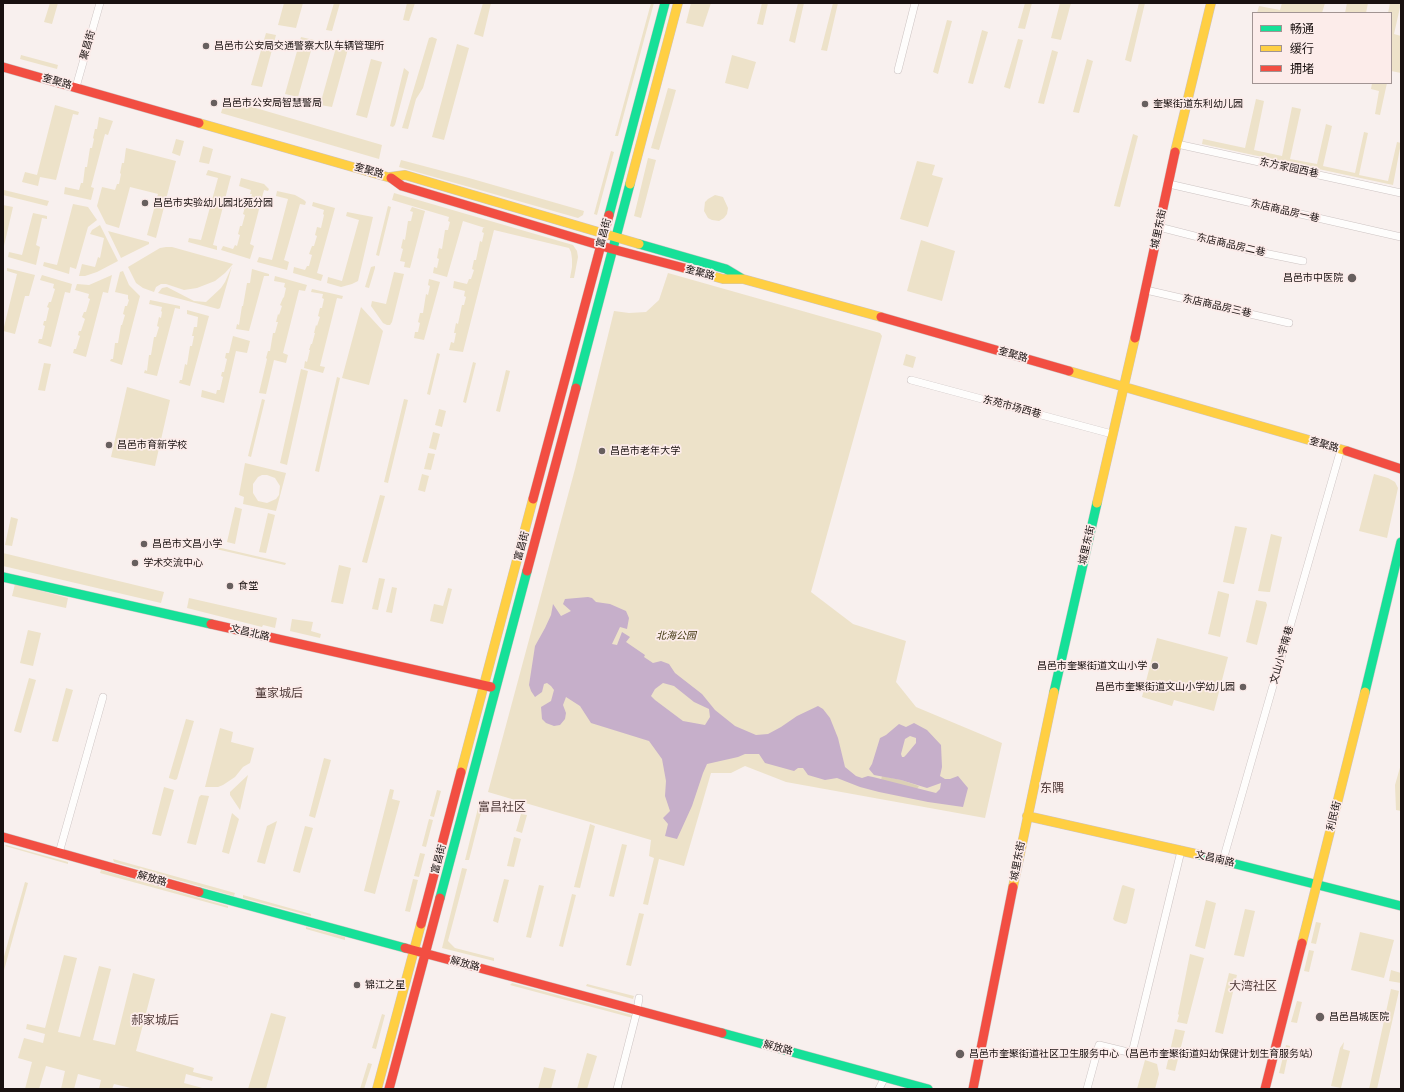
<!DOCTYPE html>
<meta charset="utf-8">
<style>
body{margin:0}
#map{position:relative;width:1404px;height:1092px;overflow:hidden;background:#f8f0ee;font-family:"Noto Serif","Noto Sans SC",serif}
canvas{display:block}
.frame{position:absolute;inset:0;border:4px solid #191110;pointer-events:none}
.legend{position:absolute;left:1252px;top:12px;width:140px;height:72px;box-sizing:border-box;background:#fcecea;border:1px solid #a19493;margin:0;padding:5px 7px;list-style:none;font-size:12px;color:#191110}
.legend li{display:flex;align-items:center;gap:8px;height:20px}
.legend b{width:20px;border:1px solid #a19493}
</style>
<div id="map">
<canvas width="1404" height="1092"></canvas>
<div class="frame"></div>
<ul class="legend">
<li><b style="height:5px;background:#16e098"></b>畅通</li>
<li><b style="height:5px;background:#ffcf43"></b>缓行</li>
<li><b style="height:5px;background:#f24e42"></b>拥堵</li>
</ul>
</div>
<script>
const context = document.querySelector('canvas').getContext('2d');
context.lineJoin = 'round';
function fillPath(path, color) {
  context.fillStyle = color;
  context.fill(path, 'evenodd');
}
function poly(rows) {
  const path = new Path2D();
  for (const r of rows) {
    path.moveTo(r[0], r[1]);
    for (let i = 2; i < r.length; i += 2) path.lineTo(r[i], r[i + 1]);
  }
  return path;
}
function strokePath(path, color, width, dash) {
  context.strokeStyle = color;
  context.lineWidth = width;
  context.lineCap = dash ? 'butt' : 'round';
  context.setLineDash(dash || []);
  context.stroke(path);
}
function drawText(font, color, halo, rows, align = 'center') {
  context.font = font + ' "Noto Serif","Noto Sans SC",serif';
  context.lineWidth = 3.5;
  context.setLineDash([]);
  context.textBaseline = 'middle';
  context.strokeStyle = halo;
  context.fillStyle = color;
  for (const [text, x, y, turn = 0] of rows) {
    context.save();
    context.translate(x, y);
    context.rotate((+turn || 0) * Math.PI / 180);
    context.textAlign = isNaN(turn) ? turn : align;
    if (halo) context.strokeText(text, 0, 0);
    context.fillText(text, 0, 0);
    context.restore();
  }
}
fillPath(poly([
 [50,3,58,3,52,24,44,22],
 [284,3,303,3,296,28,278,25],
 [334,3,340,3,332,31,326,30],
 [407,3,415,3,409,21,403,20],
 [483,3,491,3,483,37,474,34],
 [651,3,654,3,618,136,615,136],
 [691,3,711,3,703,27,686,23],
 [762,3,768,3,763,25,757,24],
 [798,3,804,3,795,43,789,41],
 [833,3,838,3,827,51,821,50],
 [1025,3,1032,3,1025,29,1018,28],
 [1060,3,1071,3,1061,40,1051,38],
 [1139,3,1145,3,1131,62,1125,60],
 [1282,3,1325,3,1322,13,1257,13,1259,6,1280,10],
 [1347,3,1368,3,1366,13,1345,13],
 [1390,3,1401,3,1394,34,1401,36,1401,73,1391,71,1391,13,1388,13],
 [947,20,952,21,938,74,933,72],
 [982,30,988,32,973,84,968,83],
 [266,33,276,35,262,87,251,85],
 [301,37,314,40,298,97,285,94],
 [432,37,437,39,423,88,416,99,408,129,402,128,429,38],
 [1018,39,1023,40,1010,89,1004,87],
 [337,44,348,49,332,107,320,105],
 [457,44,469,48,444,140,432,137],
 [1052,50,1058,52,1044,104,1038,103],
 [21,55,58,65,57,69,20,59],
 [732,55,756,62,748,89,725,83],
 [371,59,382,62,367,118,356,115],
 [1087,59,1093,61,1079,113,1073,112],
 [404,68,409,72,395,125,393,127,390,126],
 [1372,83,1387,83,1380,115,1375,114,1379,91,1371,89],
 [668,88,676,90,659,150,651,148],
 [225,99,382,145,379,159,221,113],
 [1256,99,1264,101,1254,150,1282,156,1292,107,1301,109,1290,159,1317,164,1326,124,1332,126,1323,166,1355,173,1364,132,1368,133,1359,175,1388,181,1397,142,1401,143,1393,185,1202,144,1203,139,1245,148],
 [55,105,79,112,78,115,73,114,56,180,40,177,38,186,22,182,25,172,37,175],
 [99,117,113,121,108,135,105,134,91,187,94,188,91,200,64,194,65,187,79,190,81,183,83,183,85,167,87,167,90,148,92,148,94,139,93,138,95,129,97,129],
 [1133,134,1138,136,1120,207,1114,206],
 [176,139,184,141,180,156,172,153],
 [203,146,213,149,209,164,199,162],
 [126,148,176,161,156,238,147,235,158,194,130,187,119,228,106,224,97,206,102,187,115,190,117,184,119,184,121,174,120,173,122,163,124,163],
 [611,151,614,152,597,215,594,214],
 [648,158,656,160,641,218,634,216],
 [401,160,469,178,584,211,583,215,578,218,399,167],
 [917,161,935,165,932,175,943,178,928,227,900,219],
 [208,170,231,176,213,245,217,246,217,250,188,242,189,238,201,240,218,178,206,175],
 [241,178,264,184,269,189,268,191,264,190,250,244,254,246,250,259,221,250,223,246,233,249,235,245,237,246,240,235,238,234,240,226,242,226,245,215,243,214,245,207,248,207,252,194,250,194,251,190,239,186],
 [4,190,49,201,47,206,3,195],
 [277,191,295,195,304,200,306,202,305,205,300,204,284,260,289,262,287,270,257,262,259,257,272,260,288,199,276,196],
 [394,193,573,245,577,251,578,257,574,278,570,278,572,267,572,259,571,252,569,248,494,230,463,352,449,350,451,342,454,343,456,333,454,333,456,323,458,324,462,305,464,305,466,297,464,296,465,291,453,288,454,281,467,284,469,279,471,279,474,270,472,269,474,260,476,260,480,241,482,242,484,233,482,232,483,228,485,228,463,221,447,277,433,273,434,267,437,268,439,259,437,258,439,248,442,249,445,230,448,230,450,222,448,221,449,217,392,200],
 [715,195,723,197,728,208,727,214,724,218,719,221,712,220,708,218,704,211,705,202,708,199],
 [313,202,335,208,317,273,323,275,321,281,293,273,294,267,305,270,307,266,309,266,312,255,309,254,312,246,314,246,317,236,315,235,317,227,321,228,324,215,323,214,324,210,312,206],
 [73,204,88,207,97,220,88,227,76,269,70,267,69,274,43,266,44,262,57,265],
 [3,205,13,207,3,250,4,215],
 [388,206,391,207,379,256,376,255],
 [412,207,425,211,410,268,404,267,405,262,400,261,403,249,401,248,403,239,405,240,408,221,411,221,413,212,410,211],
 [347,212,373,217,358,281,352,284,341,287,327,283,328,277,342,281,359,220,346,216],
 [33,213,47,216,47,219,42,218,36,245,40,247,36,265,8,257,9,252,22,255],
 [100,225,118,261,97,272,85,276,79,276,82,264,95,267,98,257,100,258,104,238,90,234,92,230],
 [108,231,149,242,149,244,121,258],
 [921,240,955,251,942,301,907,291],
 [166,247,172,247,233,264,225,273,215,281,197,288,184,290,166,284,161,284,156,287,154,292,143,288,136,283,128,267,160,248],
 [232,266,220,308,218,309,158,293,162,288,167,287,194,301,206,302,221,288,225,282],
 [375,266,375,268,369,288,365,287,371,267],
 [7,268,35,275,29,296,25,296,15,334,3,331,17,274,7,271],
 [252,269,269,274,269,276,264,276,249,331,236,329,237,324,239,325,242,306,243,306,247,283,250,283],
 [123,271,129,285,140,296,122,365,110,361,111,359,113,359,115,343,118,343,121,325,122,325,125,315,123,314,125,306,127,306,129,300,128,299,128,295,115,292,120,272],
 [394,272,404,274,392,322,390,325,387,325,383,323,371,306,372,301,386,304],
 [668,273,880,333,882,336,811,592,853,624,906,641,896,682,916,707,1002,743,985,818,786,782,745,766,731,773,711,773,684,866,659,859,648,905,643,904,654,858,649,856,651,840,488,792,575,469,614,311,629,313,646,312,659,300],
 [42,275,72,284,70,293,65,292,51,347,38,343,39,339,42,339,45,326,43,325,44,321,46,321,49,308,47,307,49,302,51,302,55,289,53,288,54,284,40,280],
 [112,275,108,293,103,292,86,357,73,353,74,349,76,349,80,336,78,335,79,331,81,331,85,319,82,317,84,312,86,312,90,299,88,298,89,294,75,290,77,284,89,285],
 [275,276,307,285,305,291,299,290,283,353,288,355,286,363,274,360,266,394,259,393,267,359,266,358,268,351,270,351,273,333,275,333,278,322,276,322,278,314,279,315,282,306,280,305,283,298,284,297,286,288,284,287,285,283,274,281],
 [429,279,440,282,424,340,414,338,415,332,418,332,420,323,418,322,420,313,423,313,426,294,428,295,430,286,428,285],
 [312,289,343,296,342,299,337,298,320,366,325,367,323,373,304,368,305,361,307,362,310,350,309,350,311,344,312,344,315,333,314,333,316,325,317,326,320,317,318,316,320,308,322,308,324,299,322,298,323,294,311,292],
 [150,300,180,306,180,309,175,308,157,376,144,373,145,370,147,371,149,355,151,355,154,337,156,337,159,327,157,326,159,317,161,318,162,312,161,311,162,307,149,304],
 [361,307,383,331,369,385,342,378],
 [187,310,209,316,190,386,179,383,180,380,182,380,185,364,187,365,190,346,192,346,194,336,192,336,194,327,197,327,198,317,187,314],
 [233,336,250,341,247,353,236,351,224,403,201,397,202,390,216,394,217,390,220,390,223,377,221,376,222,372,224,372,227,359,225,358,226,353,229,353],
 [437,353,440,354,430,395,427,394],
 [906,354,916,357,913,368,903,365],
 [473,362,476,363,466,403,463,402],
 [44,363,51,364,45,391,38,390],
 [301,369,308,371,287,465,280,463],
 [506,370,510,371,500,412,496,411],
 [337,377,340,378,319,472,315,471],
 [127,387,170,400,155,466,111,457],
 [262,399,265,400,251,457,248,456],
 [404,399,408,400,388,483,384,482],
 [439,409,446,411,442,427,435,425],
 [433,432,440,434,436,450,429,448],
 [428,453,435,454,431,470,424,469],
 [245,463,286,473,276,511,243,504,244,497,239,495],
 [262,475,267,475,275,478,280,486,279,495,276,499,267,503,258,501,253,493,253,484,258,477],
 [422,474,429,476,425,492,418,490],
 [1374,474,1388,478,1395,482,1398,488,1387,538,1359,531],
 [380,495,385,496,367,563,362,562],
 [235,507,242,509,235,544,227,542],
 [268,513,275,515,266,553,259,552],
 [11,517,18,519,12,546,5,545],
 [1235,526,1247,528,1234,584,1233,584,1223,582],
 [1271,534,1282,537,1270,592,1268,592,1258,591],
 [191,541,286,563,285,565,190,543],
 [3,553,164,592,161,603,3,566],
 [339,565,351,568,343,604,331,602],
 [379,578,385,579,378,610,372,609],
 [15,584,68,598,66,608,12,596],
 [392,587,397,588,392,613,386,612],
 [448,588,452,589,443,624,430,621,434,604,443,606],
 [1218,591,1229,594,1229,596,1220,637,1208,634],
 [189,598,277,618,275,628,263,625,262,627,187,608],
 [1256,600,1266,602,1267,605,1257,645,1246,642],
 [292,619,313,622,311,631,321,634,320,638,290,631],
 [28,630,41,633,33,666,20,663],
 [1157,638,1228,657,1214,711,1174,700,1172,706,1142,697],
 [29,678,36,680,21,733,14,731],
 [66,688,73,690,58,742,52,741],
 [186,719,194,721,177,779,175,780,169,778,169,777],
 [220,728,233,732,231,742,254,748,250,763,243,767,235,777,223,785,218,787,205,787],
 [324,758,331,760,315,818,309,816],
 [1401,764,1401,811,1396,810,1395,785],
 [248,775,240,810,230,795,230,792],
 [164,787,174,790,161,836,152,834],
 [390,789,394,790,392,799,400,801,375,894,364,891],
 [437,790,441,791,434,817,430,816],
 [201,795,209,796,196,845,187,843,199,797],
 [480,800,484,801,469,860,465,860],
 [232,813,239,819,229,854,222,852],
 [521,814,527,815,522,833,516,831],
 [429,819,433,820,426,847,422,846],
 [277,821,265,864,257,862,267,826],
 [590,824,595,826,580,888,574,887],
 [305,826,313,828,300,873,293,871],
 [514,837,521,839,514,867,507,866],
 [622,844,627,845,614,897,609,896],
 [6,845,68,862,68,864,5,846],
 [420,853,425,854,419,877,414,876],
 [113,859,235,893,234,896,114,862],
 [462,868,467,869,448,941,455,948,494,958,494,961,442,948],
 [101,870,228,906,228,908,100,873],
 [413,879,418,880,410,912,405,911],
 [504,879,509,880,498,923,493,921],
 [25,882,28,883,3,974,3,960],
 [539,885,544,886,531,938,526,937],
 [1123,885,1135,889,1127,923,1125,924,1115,921,1113,919,1122,886],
 [572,894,576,895,563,947,559,946],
 [243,895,311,914,311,916,243,898],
 [1206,900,1216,903,1205,949,1195,946],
 [1245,909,1255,911,1244,957,1234,955],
 [639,913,644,914,631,966,626,965],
 [1316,922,1321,923,1316,944,1311,943],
 [306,927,345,937,345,940,306,929],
 [1360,932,1394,940,1384,978,1351,970],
 [1309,950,1314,951,1309,972,1304,971],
 [1190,954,1204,958,1187,1024,1177,1022,1179,1015,1178,1014],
 [64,955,77,958,58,1032,80,1037,99,966,111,969,93,1040,115,1045,133,973,155,979,136,1051,194,1068,193,1072,213,1077,212,1081,186,1074,184,1083,206,1089,135,1089,114,1084,112,1089,99,1089,101,1080,78,1074,74,1089,61,1089,65,1071,46,1066,39,1089,25,1089,32,1062,18,1058,24,1038,43,1043,45,1034,26,1029,27,1024,45,1028],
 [1391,970,1401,973,1401,983,1389,981],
 [1229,973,1237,975,1223,1034,1215,1032],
 [512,983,632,1015,633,1018,510,985],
 [587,984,634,996,633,999,586,986],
 [1391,989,1399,991,1377,1089,1369,1089],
 [1297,1001,1302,1002,1297,1023,1291,1022],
 [271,1013,286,1017,266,1089,248,1089],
 [382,1014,385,1015,376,1049,372,1048],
 [1175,1029,1185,1031,1175,1071,1166,1069],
 [1344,1042,1343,1049,1350,1051,1341,1088,1331,1086,1340,1048],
 [1286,1045,1290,1046,1284,1074,1279,1073],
 [587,1053,597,1056,587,1089,577,1089],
 [1145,1060,1157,1064,1159,1074,1155,1089,1137,1089],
 [368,1063,372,1064,364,1089,360,1089],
 [544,1067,556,1070,551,1089,538,1089]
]), '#ede2c9');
fillPath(poly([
 [882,776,901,780,919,786,917,789,881,780]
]), '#dcd0b5');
fillPath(poly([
 [588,597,592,598,596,602,610,604,626,611,629,618,627,629,620,627,612,644,617,645,622,632,630,637,626,642,645,655,644,657,653,663,661,661,669,664,675,673,702,694,715,710,735,726,756,735,768,734,781,727,797,716,818,706,823,709,830,718,838,738,845,767,856,776,862,778,868,776,873,777,936,793,940,789,941,783,927,788,901,780,874,775,869,769,872,764,880,738,886,735,899,724,906,727,914,723,927,730,941,745,942,767,940,776,945,779,950,779,958,776,968,788,963,807,928,802,879,792,860,787,837,778,825,780,808,775,803,768,798,768,794,771,765,763,759,754,745,754,738,757,707,764,703,773,692,806,677,839,665,836,668,824,663,818,670,811,665,796,666,781,662,759,649,741,591,723,580,706,566,697,563,705,566,713,565,719,560,725,554,726,546,723,542,719,541,707,551,701,554,690,551,686,547,683,544,684,542,692,535,697,531,691,529,685,535,646,545,628,551,615,553,604,561,616,571,611,563,604,565,599],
 [663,683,674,686,694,702,709,709,710,717,705,725,683,721,655,700,651,696,655,689],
 [910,736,916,738,916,743,906,755,904,757,902,757,901,754,905,739]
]), '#c6afca');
const street = poly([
 [898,70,915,3],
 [76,87,100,3],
 [1177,144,1401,193],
 [1169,184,1401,237],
 [1159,227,1249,250,1303,261],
 [1146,290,1289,323],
 [911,380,1112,434],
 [59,853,103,697],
 [1223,860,1341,449],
 [617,1089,637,1011,639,998],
 [879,1089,885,1077],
 [1087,1089,1099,1045,1132,1053,1181,851]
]);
const fast = poly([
 [609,215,665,3],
 [639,244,726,269,741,278],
 [576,388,630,184],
 [3,577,211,624],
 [1054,692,1097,503],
 [1365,692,1401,542],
 [1196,854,1401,906],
 [199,892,405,948],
 [440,898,527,571],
 [722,1033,928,1089]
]);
const slow = poly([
 [199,123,391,178],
 [1175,152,1211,3],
 [390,177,405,175,639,244],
 [630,184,678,3],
 [684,268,723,279,743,279,881,317],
 [1069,371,1347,451],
 [1097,503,1135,338],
 [461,772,533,499],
 [1027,816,1196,854],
 [1013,887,1054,692],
 [1302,943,1365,692],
 [377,1089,421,924]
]);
const jam = poly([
 [3,67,199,123],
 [391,178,402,186,612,249,684,268],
 [881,317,1069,371],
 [1135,338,1175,152],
 [1347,451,1401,469],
 [533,499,609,215],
 [527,571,576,388],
 [211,624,491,687],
 [3,837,199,892],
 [421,924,461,772],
 [405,948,722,1033],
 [389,1089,440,898],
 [973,1089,1013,887],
 [1265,1089,1302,943]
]);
strokePath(street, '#cdc4c3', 8);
strokePath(fast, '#cdc4c3', 10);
strokePath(slow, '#cdc4c3', 10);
strokePath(jam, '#cdc4c3', 10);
strokePath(street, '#fefdfc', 7);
strokePath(fast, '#16e098', 9);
strokePath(slow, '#ffcf43', 9);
strokePath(jam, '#f24e42', 9);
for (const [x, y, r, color] of [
 [206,46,4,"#675f5e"],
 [214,103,4,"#675f5e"],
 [1145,104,4,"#675f5e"],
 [145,203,4,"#675f5e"],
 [1352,278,5,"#675f5e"],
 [109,445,4,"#675f5e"],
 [602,451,4,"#675f5e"],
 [144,544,4,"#675f5e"],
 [135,563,4,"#675f5e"],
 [230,586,4,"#675f5e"],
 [1155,666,4,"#675f5e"],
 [1243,687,4,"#675f5e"],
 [357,985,4,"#675f5e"],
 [1320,1017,5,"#675f5e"],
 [960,1054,5,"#675f5e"]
]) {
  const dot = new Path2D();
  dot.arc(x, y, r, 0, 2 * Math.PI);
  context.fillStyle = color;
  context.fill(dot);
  strokePath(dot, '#fcecea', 1.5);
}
drawText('10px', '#191110', '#fcecea', [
 ["聚昌街",88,45,-74],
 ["奎聚路",57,82,16],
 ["东方家园西巷",1289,168,12],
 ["奎聚路",369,171,16],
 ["东店商品房一巷",1285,211,13],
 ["城里东街",1159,229,-78],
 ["富昌街",604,233,-75],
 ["东店商品房二巷",1231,245,13],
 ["奎聚路",700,273,15],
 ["东店商品房三巷",1217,306,13],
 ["奎聚路",1013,355,16],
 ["东苑市场西巷",1012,407,15],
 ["奎聚路",1324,445,16],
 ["城里东街",1087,545,-77],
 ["富昌街",522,546,-75],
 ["文昌北路",250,633,13],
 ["文山小学南巷",1282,655,-74],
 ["利民街",1334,816,-76],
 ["富昌街",439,859,-75],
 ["文昌南路",1215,859,13],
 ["城里东街",1018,861,-79],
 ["解放路",152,879,16],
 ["解放路",465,964,15],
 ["解放路",778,1048,15]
]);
drawText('10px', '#191110', '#fcecea', [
 ["昌邑市公安局交通警察大队车辆管理所",214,46],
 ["昌邑市公安局智慧警局",222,103],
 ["奎聚街道东利幼儿园",1153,104],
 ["昌邑市实验幼儿园北苑分园",153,203],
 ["昌邑市中医院",1343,278,"right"],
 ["昌邑市育新学校",117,445],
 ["昌邑市老年大学",610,451],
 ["昌邑市文昌小学",152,544],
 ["学术交流中心",143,563],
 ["食堂",238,586],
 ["昌邑市奎聚街道文山小学",1147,666,"right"],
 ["昌邑市奎聚街道文山小学幼儿园",1235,687,"right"],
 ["锦江之星",365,985],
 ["昌邑昌城医院",1329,1017],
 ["昌邑市奎聚街道社区卫生服务中心（昌邑市奎聚街道妇幼保健计划生育服务站）",969,1054]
], 'left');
drawText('italic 10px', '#3f340d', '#fcecea', [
 ["北海公园",676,636]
]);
drawText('12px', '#4f3a38', '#fcecea', [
 ["董家城后",279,694],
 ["东隅",1052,789],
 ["富昌社区",502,808],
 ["大湾社区",1253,987],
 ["郝家城后",155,1021]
]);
</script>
